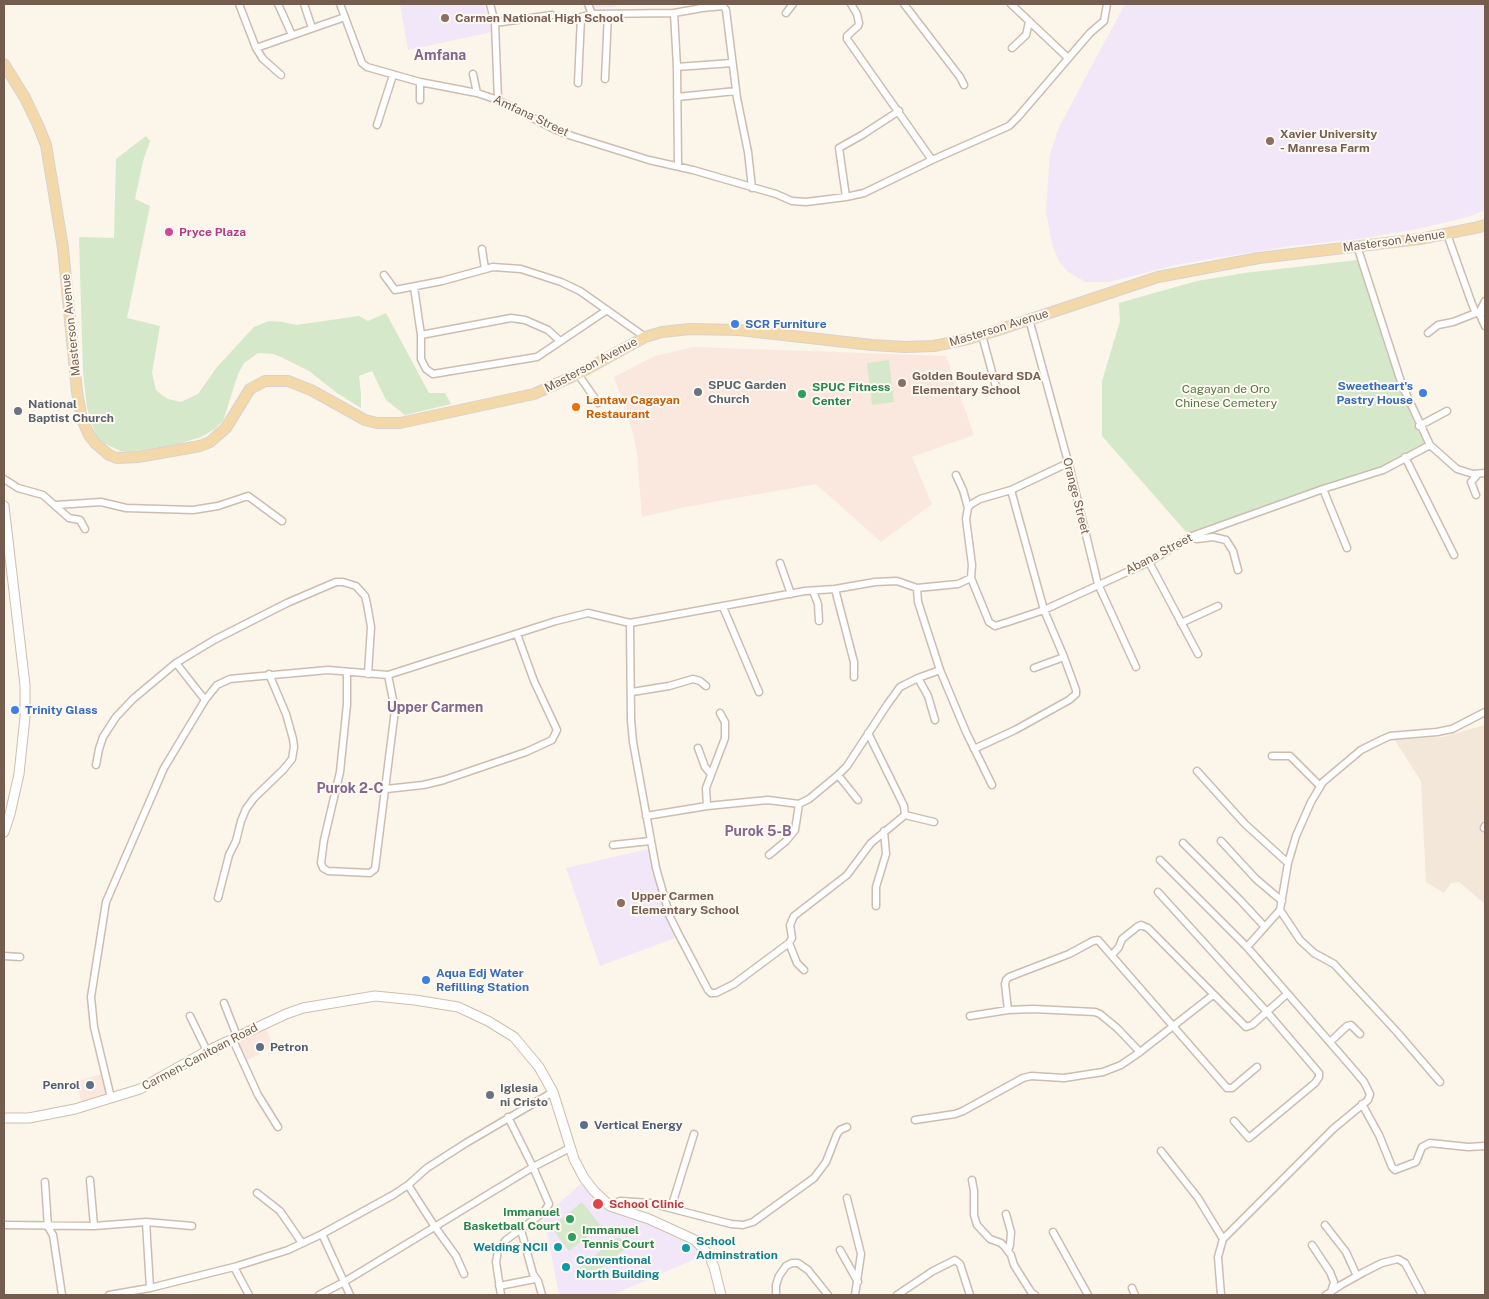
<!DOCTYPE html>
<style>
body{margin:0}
#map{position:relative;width:1489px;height:1299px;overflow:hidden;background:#fbf5ea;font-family:"Public Sans",sans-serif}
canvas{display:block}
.frame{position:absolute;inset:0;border:5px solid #745d4f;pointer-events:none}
</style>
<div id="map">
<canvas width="1489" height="1299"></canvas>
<div class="frame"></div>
</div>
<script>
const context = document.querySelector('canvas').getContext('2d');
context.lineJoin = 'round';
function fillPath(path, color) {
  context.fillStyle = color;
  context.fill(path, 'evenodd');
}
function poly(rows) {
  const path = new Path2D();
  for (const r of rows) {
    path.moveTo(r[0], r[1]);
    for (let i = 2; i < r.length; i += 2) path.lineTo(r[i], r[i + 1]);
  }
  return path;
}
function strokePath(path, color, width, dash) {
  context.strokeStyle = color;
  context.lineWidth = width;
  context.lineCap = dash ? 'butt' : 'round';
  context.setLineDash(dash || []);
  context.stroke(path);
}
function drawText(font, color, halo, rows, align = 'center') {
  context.font = font + ' "Public Sans",sans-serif';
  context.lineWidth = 4;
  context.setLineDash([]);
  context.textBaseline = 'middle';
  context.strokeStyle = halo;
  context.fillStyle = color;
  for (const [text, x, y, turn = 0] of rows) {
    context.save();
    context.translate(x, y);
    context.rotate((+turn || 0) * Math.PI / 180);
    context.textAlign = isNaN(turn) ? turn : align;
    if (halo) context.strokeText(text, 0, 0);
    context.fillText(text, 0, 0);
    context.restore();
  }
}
fillPath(poly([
 [1485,725,1485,904,1459,882,1451,883,1444,893,1426,882,1421,781,1394,739,1443,737]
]), '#f2e7d9');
fillPath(poly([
 [694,347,946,356,974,435,912,457,932,504,881,542,816,484,685,507,642,517,637,452,633,433,614,377,655,356],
 [265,1026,273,1047,247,1060,237,1040],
 [102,1074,108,1095,82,1103,75,1081]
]), '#fae8df');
fillPath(poly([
 [400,4,484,4,492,32,408,50],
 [589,4,617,4,615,7,590,8],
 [1125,4,1485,4,1485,210,1468,217,1417,229,1359,239,1291,246,1180,264,1109,282,1086,282,1068,272,1059,261,1052,244,1046,211,1050,154,1059,127],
 [648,849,675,938,600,966,566,868],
 [584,1181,612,1206,684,1235,700,1248,702,1256,612,1295,559,1295,547,1232,543,1217]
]), '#f2e7f8');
fillPath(poly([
 [146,136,150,141,143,161,135,199,150,206,127,318,160,326,152,373,156,390,162,395,168,399,181,402,198,394,217,367,254,327,269,321,283,322,296,325,359,316,368,321,386,313,429,393,445,393,451,404,405,415,386,400,372,371,359,376,361,394,361,408,337,393,309,371,281,357,273,354,258,353,244,363,238,374,223,421,215,429,201,437,178,444,130,452,120,451,104,443,96,437,87,408,83,372,79,237,114,238,116,159],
 [1358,260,1389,359,1417,429,1426,445,1382,469,1188,534,1102,436,1102,381,1120,321,1119,303,1197,281,1244,273],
 [889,360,894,402,872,405,867,363],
 [582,1202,601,1226,569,1251,551,1227],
 [618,1237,629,1246,594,1274,582,1273,579,1268]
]), '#d5e8c9');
const minor = poly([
 [239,4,256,48,263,59,281,75],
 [278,4,292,35],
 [304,4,312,28],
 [340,4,362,63,367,67,420,82,477,93,498,100,554,129,572,136,649,160,693,170,776,194,792,201,806,202,846,197,864,193,932,160,1009,126,1018,117,1090,33,1104,21,1107,4],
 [490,4,495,23,498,100],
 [588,4,592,14],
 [851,4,857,14,859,23,858,26,847,36,847,39,932,160],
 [904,4,960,77,964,85],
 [1011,4,1068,58],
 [674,13,677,67,678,166],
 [786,13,793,4],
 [495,23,552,15],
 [256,48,345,17],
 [1012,48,1026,35,1029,22],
 [677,67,732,63],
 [473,74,477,93],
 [605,79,608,14],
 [578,83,581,17,592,14,674,13,702,8,723,6,726,10,737,98,748,152,752,188],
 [677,97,736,91],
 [420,100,420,82],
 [377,125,393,75],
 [846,197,839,148,862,135,899,111],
 [1447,234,1472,304,1476,313],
 [1357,246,1402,385,1430,445,1457,469,1473,474,1485,473],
 [482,249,485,269],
 [384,275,395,290,442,281,493,267,521,269,561,282,580,291,645,337],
 [414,287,421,335,421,359,426,369,433,374,537,357,607,310],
 [1485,301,1479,313,1485,326],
 [1029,319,1070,469,1098,584,1136,667],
 [1428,333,1438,325,1453,322,1476,313,1485,312],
 [421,335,511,318,525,320,548,330,560,341],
 [982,335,996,387],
 [578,374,598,403],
 [1419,426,1447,411],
 [1405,457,1454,555],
 [956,475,963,490,968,508],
 [4,479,18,488,43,495,69,518,80,520,85,529],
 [1323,489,1347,548],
 [1476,495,1471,482,1478,474],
 [56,505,101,502,126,508,193,510,218,506,248,496,282,521],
 [1190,537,1197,539,1213,537,1226,540,1233,551,1238,570],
 [1149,562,1198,654],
 [780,563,791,594],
 [971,578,989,622,995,626,1008,622,1044,610,1149,562,1192,536,1323,489,1383,470,1430,445],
 [917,588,918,602,940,670,966,732,992,785],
 [835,589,854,662,854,677],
 [813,591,818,604,819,621],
 [723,607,759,692],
 [630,623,631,720,633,742,656,868,670,917,679,935,708,990,711,993,716,993,734,984,789,943,792,938,790,925,794,916,847,875,871,843,905,815],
 [1181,623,1218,606],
 [176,663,205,700],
 [1034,668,1064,657],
 [347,672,347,704,340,772,324,840,321,863,323,868,328,871,370,873,375,869,395,710,388,675],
 [918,678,928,696,935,720],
 [632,692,669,686,693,679,700,681,706,686],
 [868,733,904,806,905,815,934,822],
 [698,748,705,767,711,774],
 [974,749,1015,730,1069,700,1076,694,1076,690,1064,657,1044,610,1011,490],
 [1272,756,1290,756,1320,786],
 [96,765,99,749,103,737,116,717,133,699,176,663,214,640,287,603,336,582,343,582,356,586,365,596,367,604,371,627,368,674],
 [1197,771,1245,824,1288,863],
 [838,775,858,800],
 [386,789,423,785,444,780,526,752,552,740,557,730,534,681,517,634],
 [707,806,706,788,725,738,725,722,720,713],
 [646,816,707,806,768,800,799,804,809,799,838,775,847,766,887,705,900,687,918,678,940,670],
 [1484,828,1485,826],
 [1221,841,1256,879,1282,901],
 [1183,843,1240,900,1265,927],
 [613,845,650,841],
 [769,855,786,841,795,830,799,804],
 [1160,860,1247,947,1354,1070,1364,1082,1370,1094,1368,1100,1333,1129,1223,1239,1218,1257,1221,1295],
 [1158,892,1267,1012,1319,1073,1319,1077,1315,1083,1249,1138,1234,1121],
 [218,898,229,855,236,841,241,821,246,809,254,798,283,770,292,759,294,747,293,739,286,714,269,674],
 [876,906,876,887,886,854,884,831],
 [1280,910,1300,940,1314,953,1334,964,1397,1032,1440,1082],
 [789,943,797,963,804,970],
 [1247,947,1280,910,1288,863,1296,836,1311,802,1323,782,1361,750,1381,740,1390,736,1437,732,1452,729,1485,712],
 [1112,955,1119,947,1122,939,1137,927,1141,925,1148,928,1246,1027,1252,1025,1287,994],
 [4,956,20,957],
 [224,1003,237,1036],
 [1008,1010,1005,984,1006,980,1009,977,1069,954,1093,941,1098,940,1227,1088,1232,1088,1257,1067],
 [190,1016,207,1051],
 [970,1016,1008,1010,1033,1009,1095,1012,1100,1014,1117,1028,1140,1052,1213,995],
 [232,1038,258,1095,278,1127],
 [1330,1042,1347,1026,1351,1025,1360,1034],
 [111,1098,94,1027,91,997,106,902,164,768,205,700,217,685,230,679,240,678,328,670,388,675,556,621,588,613,630,623,805,591,835,589,875,582,897,581,917,588,958,584,971,578,972,565,966,519,968,508,970,505,980,499,1011,490,1068,463],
 [1362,1104,1379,1135,1392,1167,1395,1170,1416,1162,1422,1147,1430,1143,1468,1147,1485,1146],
 [915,1120,955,1114,963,1111,1023,1078,1031,1076,1064,1078,1103,1072,1121,1065,1140,1052],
 [1161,1151,1198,1198,1223,1239],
 [90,1180,94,1226],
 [972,1180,974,1191,974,1215,977,1225,990,1239,1001,1243,1004,1246,1011,1255,1014,1265,1031,1292,1035,1295],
 [45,1182,48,1227,53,1235,62,1295],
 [408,1185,435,1227,456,1256,464,1274],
 [257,1193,280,1211,302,1243],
 [847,1198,861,1254,855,1295],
 [610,1206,620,1201,650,1203,731,1224,743,1225,753,1222,814,1178,826,1162,837,1134,840,1130,847,1127],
 [671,1208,694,1134],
 [1006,1214,1011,1232,1010,1245,1008,1251],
 [146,1222,150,1288],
 [4,1225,94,1226,146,1222,192,1226],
 [1325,1225,1346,1252,1357,1276],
 [521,1230,533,1274,538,1281,542,1295],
 [1053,1232,1088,1295],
 [322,1234,350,1295],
 [1312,1245,1330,1272,1334,1282,1331,1292],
 [840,1250,858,1282],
 [234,1267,249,1295],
 [499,1286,535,1279],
 [1132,1288,1135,1295],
 [109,1295,150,1288,234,1267,288,1250,322,1234,393,1195,408,1185,427,1168,466,1143,553,1092],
 [319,1295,344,1282,533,1167,570,1148],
 [501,1295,496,1262,498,1250,506,1240,544,1212,549,1204,533,1167,508,1117],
 [776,1295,776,1285,779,1276,786,1266,792,1263,798,1263,808,1270,828,1295],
 [897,1295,933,1271,955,1260,960,1264,970,1295],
 [1326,1295,1341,1285,1364,1272,1382,1263,1398,1259,1405,1263,1422,1295]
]);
const secondary = poly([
 [4,506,25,685,25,717,19,774,10,814,4,832],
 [4,1118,29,1118,75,1109,140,1089,207,1051,286,1014,303,1008,375,996,415,1000,458,1007,488,1021,514,1037,539,1067,553,1092,574,1159,584,1178,594,1191,610,1206,649,1219,695,1240,709,1255,714,1267,721,1295]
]);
const primary = poly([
 [4,64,25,98,38,125,46,145,63,248,77,392,82,419,89,435,95,443,109,455,117,458,138,457,200,446,210,442,226,428,250,389,265,381,288,381,311,390,365,420,377,423,400,423,534,394,578,374,645,337,662,332,690,329,739,330,872,345,905,347,934,346,968,339,995,331,1158,277,1259,258,1420,239,1479,227,1485,225]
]);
strokePath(minor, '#cdbdb1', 9);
strokePath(secondary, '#cfbeae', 11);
strokePath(primary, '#d8d2ce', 12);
strokePath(minor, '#fff', 6);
strokePath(secondary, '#fff', 9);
strokePath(primary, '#f3d9a9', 10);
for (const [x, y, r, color] of [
 [445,18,5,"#8d6e63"],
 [1270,141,5,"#8d6e63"],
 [169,232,5,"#d1479c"],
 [735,324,5,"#3f7fe0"],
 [902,383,5,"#8d6e63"],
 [698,392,5,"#6b7280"],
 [1423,393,5,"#3f7fe0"],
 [802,394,5,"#2e9e5b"],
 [576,407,5,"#e8710a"],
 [18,411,5,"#6b7280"],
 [15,710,5,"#3f7fe0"],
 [621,903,5,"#8d6e63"],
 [426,980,5,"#3f7fe0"],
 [260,1047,5,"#5c6f8a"],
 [90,1085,5,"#5c6f8a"],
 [490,1095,5,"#6b7280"],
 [584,1125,5,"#5c6f8a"],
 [598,1204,6,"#e0444e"],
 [570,1219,5,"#2e9e5b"],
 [572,1237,5,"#2e9e5b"],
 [558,1247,5,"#0f9aa8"],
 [686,1248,5,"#0f9aa8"],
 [566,1267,5,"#0f9aa8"]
]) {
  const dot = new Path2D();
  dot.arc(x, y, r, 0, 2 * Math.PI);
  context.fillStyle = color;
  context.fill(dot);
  strokePath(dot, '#fef9f1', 2);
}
drawText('bold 12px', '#785e54', '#fef9f1', [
 ["Carmen National High School",455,18],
 ["Xavier University",1280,134],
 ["- Manresa Farm",1280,148],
 ["Golden Boulevard SDA",912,376],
 ["Elementary School",912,390],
 ["Upper Carmen",631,896],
 ["Elementary School",631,910]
], 'left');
drawText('12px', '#745d4f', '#fef9f1', [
 ["Amfana Street",531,116,25],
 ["Masterson Avenue",1394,241,-8],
 ["Masterson Avenue",71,325,-96],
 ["Masterson Avenue",999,328,-17],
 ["Masterson Avenue",591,365,-28],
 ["Orange Street",1076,496,76],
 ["Abana Street",1159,554,-28],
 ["Carmen-Canitoan Road",200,1057,-28]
]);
drawText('bold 12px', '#b23c85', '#fef9f1', [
 ["Pryce Plaza",179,232]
], 'left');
drawText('bold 12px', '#366cbe', '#fef9f1', [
 ["SCR Furniture",745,324],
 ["Sweetheart's",1413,386,"right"],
 ["Pastry House",1413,400,"right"],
 ["Trinity Glass",25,710],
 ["Aqua Edj Water",436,973],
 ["Refilling Station",436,987]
], 'left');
drawText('bold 12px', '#5b616d', '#fef9f1', [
 ["SPUC Garden",708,385],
 ["Church",708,399],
 ["National",28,404],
 ["Baptist Church",28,418],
 ["Iglesia",500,1088],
 ["ni Cristo",500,1102]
], 'left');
drawText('bold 12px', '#27864d', '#fef9f1', [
 ["SPUC Fitness",812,387],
 ["Center",812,401],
 ["Immanuel",560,1212,"right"],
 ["Basketball Court",560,1226,"right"],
 ["Immanuel",582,1230],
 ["Tennis Court",582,1244]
], 'left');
drawText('12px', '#557848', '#fef9f1', [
 ["Cagayan de Oro",1226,389],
 ["Chinese Cemetery",1226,403]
]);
drawText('bold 12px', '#c56008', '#fef9f1', [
 ["Lantaw Cagayan",586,400],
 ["Restaurant",586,414]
], 'left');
drawText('bold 12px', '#4e5e75', '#fef9f1', [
 ["Petron",270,1047],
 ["Penrol",80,1085,"right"],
 ["Vertical Energy",594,1125]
], 'left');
drawText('bold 12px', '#be3a42', '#fef9f1', [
 ["School Clinic",609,1204]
], 'left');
drawText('bold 12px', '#0d838f', '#fef9f1', [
 ["School",696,1241],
 ["Adminstration",696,1255],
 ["Welding NCII",548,1247,"right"],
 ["Conventional",576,1260],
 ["North Building",576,1274]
], 'left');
drawText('bold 14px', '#83678f', '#fef9f1', [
 ["Amfana",440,56],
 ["Upper Carmen",435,708],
 ["Purok 2-C",350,789],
 ["Purok 5-B",758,832]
]);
</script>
